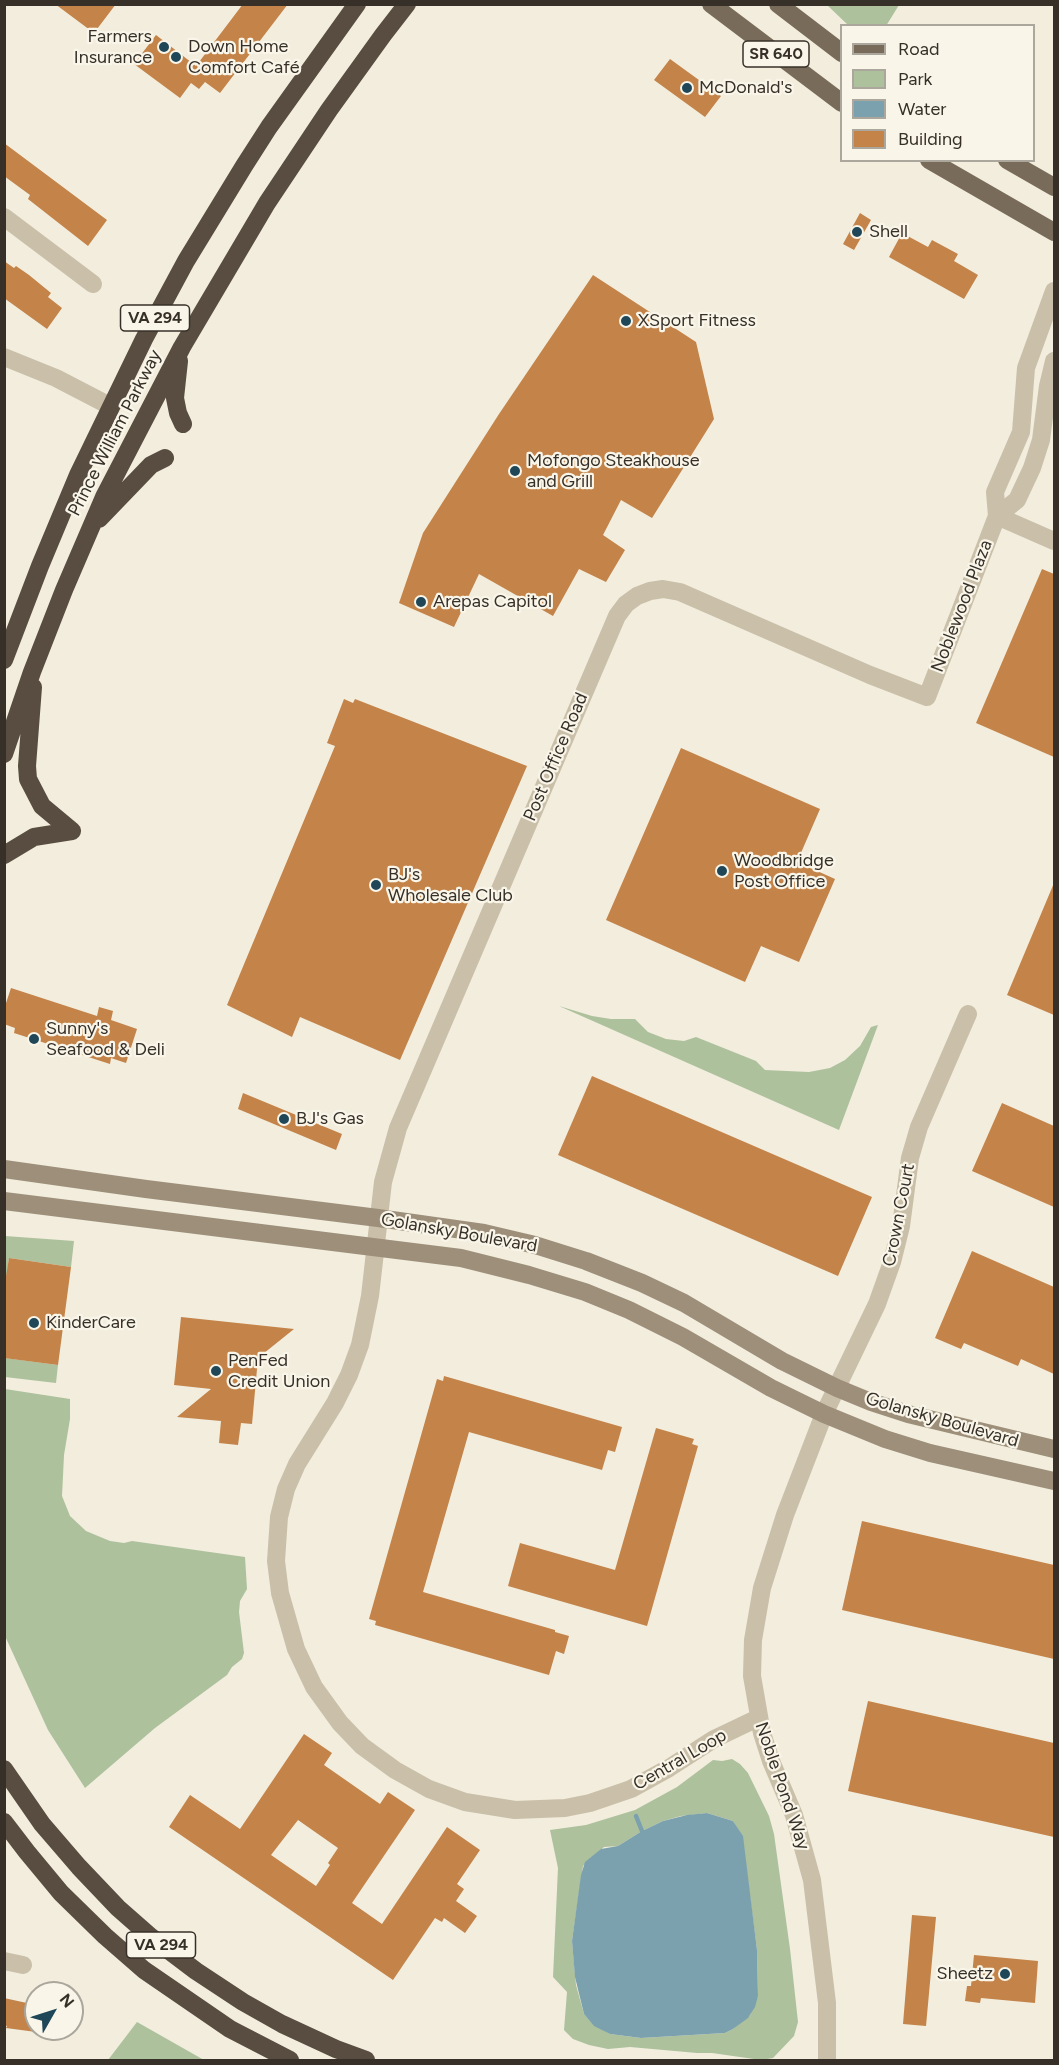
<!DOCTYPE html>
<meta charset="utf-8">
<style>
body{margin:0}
#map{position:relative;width:1059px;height:2065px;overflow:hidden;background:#f2eddd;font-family:Figtree,sans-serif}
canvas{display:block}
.frame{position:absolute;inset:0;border:6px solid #373029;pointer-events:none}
.legend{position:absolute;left:840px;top:24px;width:195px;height:138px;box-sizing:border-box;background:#f9f6e9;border:2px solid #aba79c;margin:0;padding:8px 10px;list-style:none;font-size:18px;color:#373029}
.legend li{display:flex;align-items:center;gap:12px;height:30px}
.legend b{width:30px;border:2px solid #aba79c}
.north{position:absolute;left:24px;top:1981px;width:60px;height:60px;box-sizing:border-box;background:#f9f6e9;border:2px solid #aba79c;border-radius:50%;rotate:51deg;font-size:16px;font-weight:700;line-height:24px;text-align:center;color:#373029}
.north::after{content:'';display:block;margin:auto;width:21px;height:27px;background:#1f4758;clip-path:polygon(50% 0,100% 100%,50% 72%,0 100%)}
</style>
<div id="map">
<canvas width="1059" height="2065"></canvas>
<div class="frame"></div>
<ul class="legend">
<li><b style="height:8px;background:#796b5a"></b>Road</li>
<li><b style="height:16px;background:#adc19d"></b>Park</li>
<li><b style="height:16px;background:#7ca1ae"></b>Water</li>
<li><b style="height:16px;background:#c38349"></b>Building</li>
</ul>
<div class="north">N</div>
</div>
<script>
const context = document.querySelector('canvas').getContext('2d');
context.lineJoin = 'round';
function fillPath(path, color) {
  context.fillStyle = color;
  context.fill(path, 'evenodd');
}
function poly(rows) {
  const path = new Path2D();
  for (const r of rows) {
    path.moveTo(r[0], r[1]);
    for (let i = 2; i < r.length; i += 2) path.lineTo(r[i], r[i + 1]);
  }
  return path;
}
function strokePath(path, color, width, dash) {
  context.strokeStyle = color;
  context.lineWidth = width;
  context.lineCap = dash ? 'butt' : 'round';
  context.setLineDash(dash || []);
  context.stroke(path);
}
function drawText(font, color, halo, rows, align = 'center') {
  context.font = font + ' Figtree,sans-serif';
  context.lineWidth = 4.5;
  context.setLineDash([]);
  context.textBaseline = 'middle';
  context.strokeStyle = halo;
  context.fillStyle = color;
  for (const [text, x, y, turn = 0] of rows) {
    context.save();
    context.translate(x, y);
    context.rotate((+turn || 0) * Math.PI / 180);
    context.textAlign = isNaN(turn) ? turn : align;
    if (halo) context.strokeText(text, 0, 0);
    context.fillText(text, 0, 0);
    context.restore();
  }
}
fillPath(poly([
 [827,5,899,5,886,26,848,25],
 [559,1006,592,1016,611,1019,635,1019,648,1032,666,1039,684,1041,696,1037,756,1061,765,1070,809,1072,830,1068,845,1060,860,1046,871,1027,878,1025,839,1130],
 [5,1236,74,1241,71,1267,9,1258,5,1288],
 [5,1358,58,1365,56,1383,5,1377],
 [5,1389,70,1399,70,1419,64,1455,62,1496,70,1516,86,1531,110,1541,124,1543,132,1541,245,1557,247,1589,240,1601,239,1612,244,1653,242,1659,232,1667,227,1675,155,1728,85,1788,48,1730,5,1636],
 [732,1759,740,1764,748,1773,769,1816,774,1834,790,1949,798,2022,794,2036,773,2058,761,2060,712,2053,697,2053,630,2047,608,2049,589,2045,573,2039,564,2030,567,1992,553,1977,558,1868,550,1830,586,1825,635,1810,677,1787,713,1760,722,1761],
 [707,1813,733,1821,742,1836,757,1950,758,1996,750,2015,733,2029,725,2033,641,2038,610,2034,592,2023,584,2014,576,1985,572,1941,583,1866,604,1847,618,1846,642,1831,663,1821,681,1816],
 [137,2022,204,2060,108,2060]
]), '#adc19d');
fillPath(poly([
 [707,1813,733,1821,743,1836,757,1950,758,1996,755,2007,748,2018,733,2029,725,2033,641,2038,610,2034,594,2026,584,2014,575,1977,572,1941,581,1875,585,1862,601,1849,618,1846,642,1831,663,1821,687,1815]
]), '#7ca1ae');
strokePath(poly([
 [636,1816,642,1831]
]), '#7ca1ae', 4.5);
fillPath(poly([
 [55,4,116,4,94,33],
 [243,4,288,4,220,93,205,82,199,89,191,83,180,98,134,64,156,35,196,66],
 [670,59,721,96,705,117,654,80],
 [4,143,107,220,88,246,28,199,30,195,4,176],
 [860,213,871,220,854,250,843,244],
 [902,233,928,247,932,240,958,254,954,261,978,275,964,299,889,257],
 [4,261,14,268,16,266,29,275,51,293,48,297,62,308,47,329,4,298],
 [593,275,696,342,714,419,652,518,621,500,603,535,625,550,606,582,579,569,553,616,479,574,454,627,399,603,423,533,499,414],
 [1042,569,1054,574,1054,757,976,723],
 [344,699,353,703,355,699,527,766,400,1060,300,1017,292,1037,227,1005,335,746,327,743],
 [681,748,820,809,797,862,835,879,799,962,761,946,745,982,606,920],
 [1054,883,1054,1015,1007,995],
 [11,988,97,1016,99,1007,113,1011,111,1020,137,1029,126,1063,111,1058,110,1064,14,1033,15,1028,4,1024,4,1009],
 [592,1076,872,1197,838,1276,558,1155],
 [243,1093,342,1134,336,1150,238,1109],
 [1002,1103,1054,1126,1054,1207,972,1171],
 [972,1251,1054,1287,1054,1374,1021,1359,1018,1366,964,1343,961,1349,935,1338],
 [9,1258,71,1267,58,1365,4,1358,4,1288],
 [181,1317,294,1329,258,1358,252,1424,241,1423,238,1445,219,1443,221,1421,177,1417,211,1389,174,1385],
 [444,1376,622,1427,615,1452,608,1450,602,1470,469,1432,423,1592,555,1630,555,1632,569,1636,564,1654,556,1651,549,1675,375,1625,376,1621,369,1619,437,1379,443,1381],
 [656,1428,694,1439,692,1444,698,1446,647,1626,508,1586,520,1543,615,1570],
 [862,1521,1054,1565,1054,1659,842,1610],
 [868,1701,1054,1743,1054,1837,848,1791],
 [304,1734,332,1753,324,1765,380,1804,388,1792,415,1810,352,1903,382,1924,447,1827,480,1850,457,1884,464,1889,456,1901,477,1916,465,1933,444,1918,442,1922,435,1918,393,1980,169,1827,190,1795,240,1829],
 [298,1820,338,1848,328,1863,330,1865,316,1886,271,1855],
 [912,1915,936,1917,926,2026,903,2024],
 [974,1955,1038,1961,1035,2003,981,1998,980,2003,965,2001,967,1986,971,1986],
 [4,1998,36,2005,36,2032,6,2028,7,2026,4,2025]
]), '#c38349');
strokePath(poly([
 [4,217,93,284],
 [4,357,56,378,110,406],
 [997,516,995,492,1021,432,1026,368,1054,291],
 [997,516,1054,541],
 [758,1718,714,1739,669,1768,631,1789,590,1803,565,1808,515,1810,465,1802,429,1789,395,1770,362,1746,340,1723,314,1687,296,1649,280,1593,276,1561,279,1517,286,1489,297,1464,335,1403,349,1375,360,1345,370,1296,383,1182,398,1128,617,616,626,604,637,596,650,591,663,589,680,592,870,675,927,697,997,516,1017,500,1032,468,1041,440,1048,386,1054,361],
 [4,1961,23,1965],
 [827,2060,827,2003,812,1880,794,1815,771,1761,762,1733,752,1676,753,1640,762,1588,785,1515,824,1414,877,1304,892,1262,901,1226,910,1158,919,1127,968,1014]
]), '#cabfa9', 18);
strokePath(poly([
 [4,1169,146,1189,378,1218,484,1233,535,1245,586,1261,642,1283,684,1303,782,1361,837,1388,871,1402,908,1414,1054,1449],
 [4,1201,461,1258,529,1275,585,1292,629,1310,683,1337,771,1388,824,1414,885,1439,930,1453,1054,1481]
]), '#9d8f7a', 18);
strokePath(poly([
 [711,4,842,103],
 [778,4,842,53],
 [929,160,1054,232],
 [1007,160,1054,187]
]), '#796b5a', 18);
strokePath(poly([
 [179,361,175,398,178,413,183,424],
 [99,519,151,465,165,458],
 [4,660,40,566,78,475,144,339,186,261,244,166,269,127,357,4],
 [33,687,27,766,28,779,42,806,72,831],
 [4,754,32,672,64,590,104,497,182,347,267,203,329,110,383,35,407,4],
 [4,855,34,837,72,831],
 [4,1769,42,1824,79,1867,118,1908,151,1937,196,1971,243,2002,282,2024,336,2049,366,2060],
 [4,1822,27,1852,61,1893,105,1936,144,1970,230,2029,290,2060]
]), '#584d40', 18);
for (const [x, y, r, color] of [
 [164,47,6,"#1f4758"],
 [176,57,6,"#1f4758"],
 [687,88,6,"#1f4758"],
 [857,232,6,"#1f4758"],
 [626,321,6,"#1f4758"],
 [515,471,6,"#1f4758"],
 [421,602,6,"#1f4758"],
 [722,871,6,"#1f4758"],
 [376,885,6,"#1f4758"],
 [34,1039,6,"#1f4758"],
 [284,1119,6,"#1f4758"],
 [34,1323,6,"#1f4758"],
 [216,1371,6,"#1f4758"],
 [1005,1974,6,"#1f4758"]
]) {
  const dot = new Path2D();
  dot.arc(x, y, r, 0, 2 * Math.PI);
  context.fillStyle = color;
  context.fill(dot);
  strokePath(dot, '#f9f6e9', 2);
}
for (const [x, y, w] of [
 [776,54,66],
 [155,318,69],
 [161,1945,69]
]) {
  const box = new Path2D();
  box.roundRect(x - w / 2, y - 13, w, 26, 4.5);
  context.fillStyle = '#f9f6e9';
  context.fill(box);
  strokePath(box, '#373029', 1.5);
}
drawText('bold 16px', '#373029', null, [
 ["SR 640",776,54],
 ["VA 294",155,318],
 ["VA 294",161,1945]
]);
drawText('18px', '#373029', '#f9f6e9', [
 ["Farmers",152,37,"right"],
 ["Insurance",152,58,"right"],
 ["Down Home",188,47],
 ["Comfort Café",188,68],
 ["McDonald's",699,88],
 ["Shell",869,232],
 ["XSport Fitness",638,321],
 ["Mofongo Steakhouse",527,461],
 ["and Grill",527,482],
 ["Arepas Capitol",433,602],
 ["Woodbridge",734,861],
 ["Post Office",734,882],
 ["BJ's",388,875],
 ["Wholesale Club",388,896],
 ["Sunny's",46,1029],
 ["Seafood & Deli",46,1050],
 ["BJ's Gas",296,1119],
 ["KinderCare",46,1323],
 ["PenFed",228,1361],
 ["Credit Union",228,1382],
 ["Sheetz",993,1974,"right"]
], 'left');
drawText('18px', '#373029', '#f9f6e9', [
 ["Prince William Parkway",115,433,-63],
 ["Noblewood Plaza",962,606,-69],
 ["Post Office Road",556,757,-67],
 ["Crown Court",899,1215,-79],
 ["Golansky Boulevard",459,1233,10],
 ["Golansky Boulevard",942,1420,16],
 ["Central Loop",680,1760,-30],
 ["Noble Pond Way",782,1786,71]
]);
</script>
